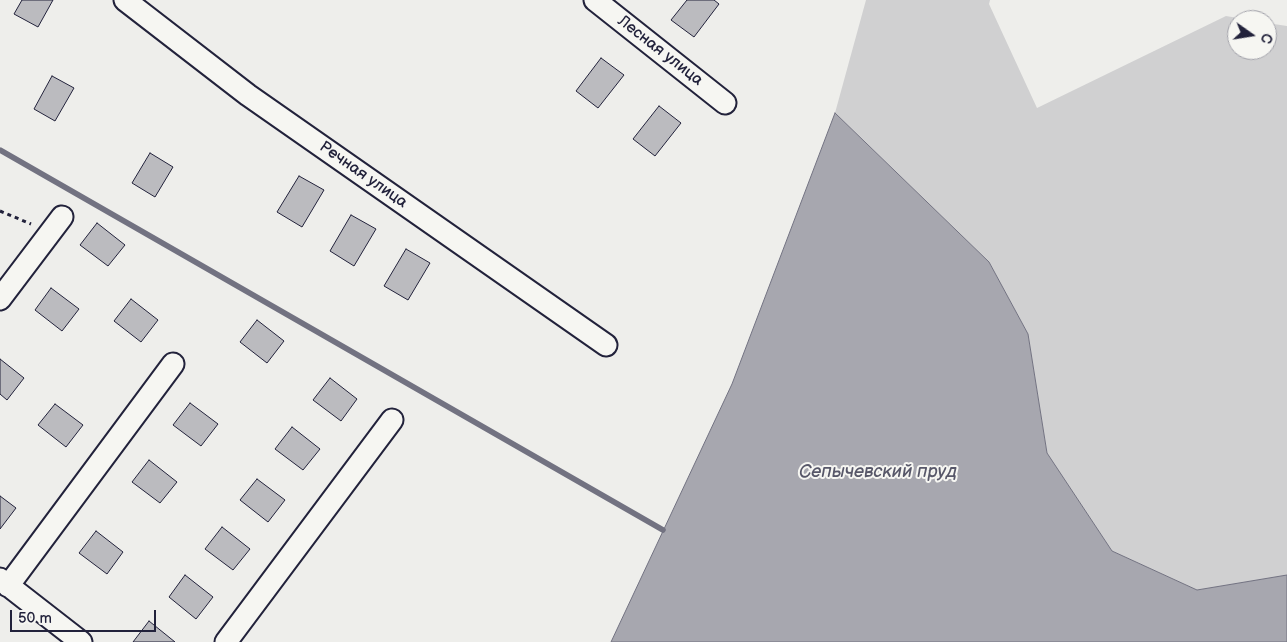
<!DOCTYPE html>
<meta charset="utf-8">
<style>
body{margin:0}
#map{position:relative;width:1287px;height:642px;overflow:hidden;background:#eeeeeb;font-family:"Balsamiq Sans",sans-serif}
canvas{display:block}
.north{position:absolute;left:1227px;top:10px;width:50px;height:50px;box-sizing:border-box;background:#f6f6f2;border:1px solid #a1a1a9;border-radius:50%;rotate:103deg;font-size:14px;font-weight:700;line-height:20px;text-align:center;color:#22223b}
.north::after{content:'';display:block;margin:auto;width:18px;height:22px;background:#22223b;clip-path:polygon(50% 0,100% 100%,50% 72%,0 100%)}
.scale{position:absolute;left:10px;top:610px;width:146px;height:22px;box-sizing:border-box;border:2px solid #22223b;border-top:0;padding-left:6px;font-size:15px;line-height:18px;white-space:nowrap;color:#22223b;-webkit-text-stroke:4px #f6f6f2;paint-order:stroke}
</style>
<div id="map">
<canvas width="1287" height="642"></canvas>
<div class="north">С</div>
<div class="scale">50 m</div>
</div>
<script>
const context = document.querySelector('canvas').getContext('2d');
context.lineJoin = 'round';
function fillPath(path, color) {
  context.fillStyle = color;
  context.fill(path, 'evenodd');
}
function poly(rows) {
  const path = new Path2D();
  for (const r of rows) {
    path.moveTo(r[0], r[1]);
    for (let i = 2; i < r.length; i += 2) path.lineTo(r[i], r[i + 1]);
  }
  return path;
}
function strokePath(path, color, width, dash) {
  context.strokeStyle = color;
  context.lineWidth = width;
  context.lineCap = dash ? 'butt' : 'round';
  context.setLineDash(dash || []);
  context.stroke(path);
}
function drawText(font, color, halo, rows, align = 'center') {
  context.font = font + ' "Balsamiq Sans",sans-serif';
  context.lineWidth = 4;
  context.setLineDash([]);
  context.textBaseline = 'middle';
  context.strokeStyle = halo;
  context.fillStyle = color;
  for (const [text, x, y, turn = 0] of rows) {
    context.save();
    context.translate(x, y);
    context.rotate((+turn || 0) * Math.PI / 180);
    context.textAlign = isNaN(turn) ? turn : align;
    if (halo) context.strokeText(text, 0, 0);
    context.fillText(text, 0, 0);
    context.restore();
  }
}
fillPath(poly([
 [866,0,990,0,989,4,1037,108,1226,16,1249,20,1237,20,1237,50,1267,50,1267,23,1287,26,1287,575,1197,590,1112,551,1047,453,1028,334,989,262,835,113]
]), '#d0d0d1');
const water = poly([
 [835,113,989,262,1028,334,1047,453,1112,551,1197,590,1287,575,1287,642,611,642,732,384,835,113]
]);
fillPath(water, '#a7a7af');
strokePath(water, '#727281', 1);
strokePath(poly([
 [0,150,663,530]
]), '#727281', 5.5);
const building = poly([
 [22,0,53,0,38,27,14,14,22,0],
 [687,0,714,0,719,4,694,37,671,20,687,0],
 [601,58,624,75,598,108,576,91,601,58],
 [52,76,74,88,55,121,34,109,52,76],
 [659,106,681,123,655,156,633,139,659,106],
 [150,153,173,167,155,197,132,183,150,153],
 [299,176,324,190,302,227,277,212,299,176],
 [351,215,376,229,354,266,330,251,351,215],
 [97,223,125,245,108,266,80,245,97,223],
 [406,249,430,263,408,300,384,286,406,249],
 [51,288,79,309,62,331,35,310,51,288],
 [131,299,158,320,141,342,114,321,131,299],
 [257,320,284,341,267,363,240,342,257,320],
 [0,359,24,378,7,400,0,394,0,359],
 [330,378,357,399,341,421,313,400,330,378],
 [190,403,218,424,201,446,173,425,190,403],
 [55,404,83,425,66,447,38,425,55,404],
 [292,427,320,449,303,470,275,449,292,427],
 [149,460,177,482,160,503,132,482,149,460],
 [257,479,285,500,268,522,240,500,257,479],
 [0,496,16,508,0,529,0,496],
 [222,527,250,549,233,570,205,549,222,527],
 [96,531,123,552,107,574,79,553,96,531],
 [185,575,213,597,196,619,169,597,185,575],
 [149,621,175,642,133,642,149,621]
]);
fillPath(building, '#bbbbbf');
strokePath(building, '#22223b', 1);
const street = poly([
 [125,0,248,95,606,345],
 [595,0,725,103],
 [0,299,62,217],
 [0,579,81,642],
 [8,586,173,364],
 [226,642,392,420]
]);
strokePath(street, '#22223b', 25);
strokePath(poly([
 [0,211,31,224]
]), '#22223b', 3, [4, 4]);
strokePath(street, '#f6f6f2', 21);
drawText('16px', '#22223b', '#f6f6f2', [
 ["Лесная улица",660,51,38],
 ["Речная улица",363,175,35]
]);
drawText('italic 18px', '#575769', '#f6f6f2', [
 ["Сепычевский пруд",878,472]
]);
</script>
